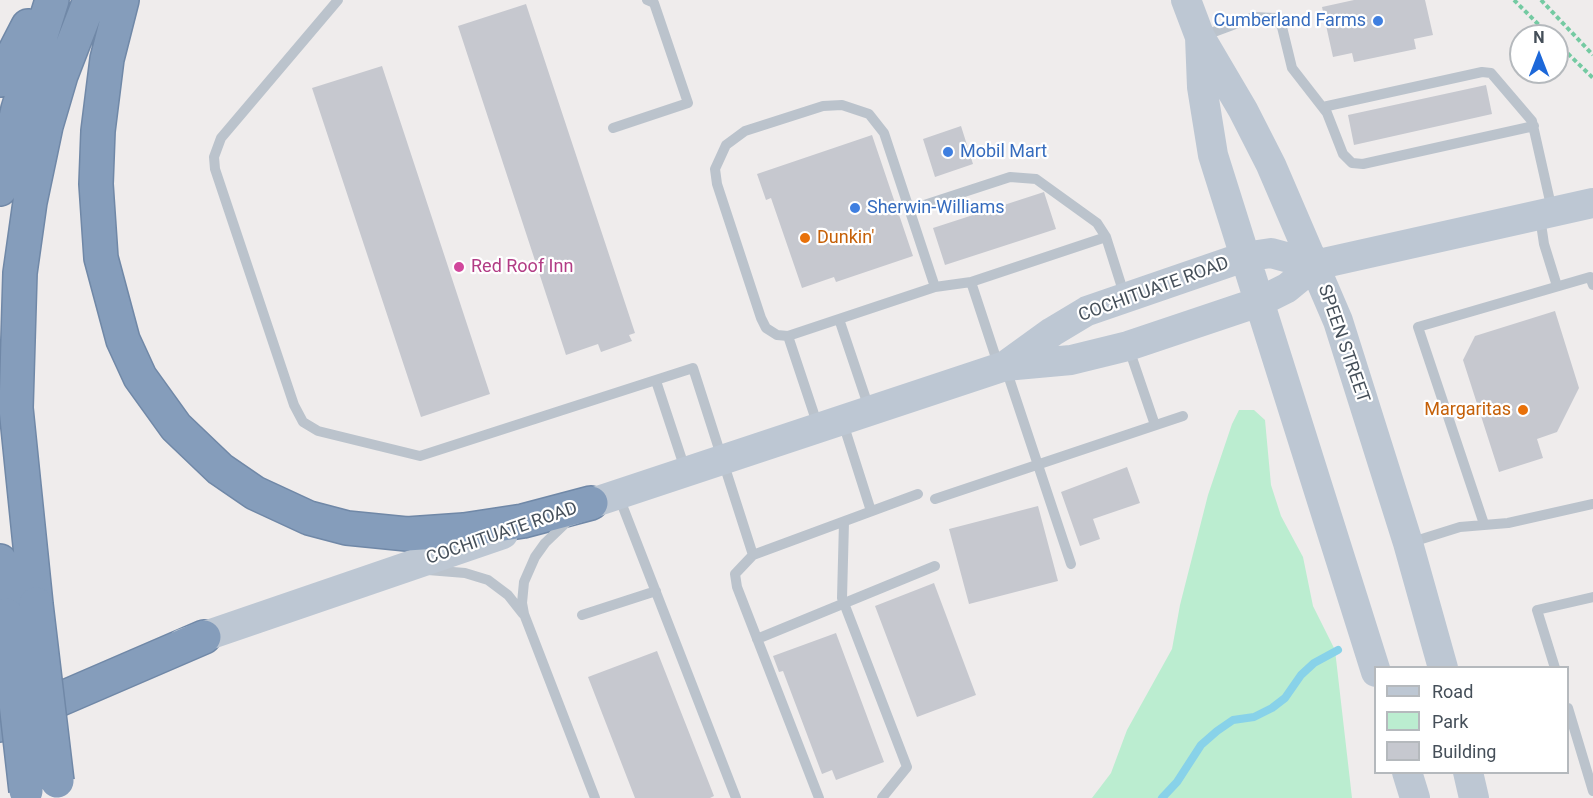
<!DOCTYPE html>
<style>
body{margin:0}
#map{position:relative;width:1593px;height:798px;overflow:hidden;background:#efecec;font-family:Roboto,sans-serif}
canvas{display:block}
.legend{position:absolute;left:1374px;top:666px;width:195px;height:108px;box-sizing:border-box;background:#fff;border:2px solid #b5b9bd;margin:0;padding:8px 10px;list-style:none;font-size:18px;color:#454f59}
.legend li{display:flex;align-items:center;gap:12px;height:30px}
.legend b{width:30px;border:2px solid #b5b9bd}
.north{position:absolute;left:1509px;top:24px;width:60px;height:60px;box-sizing:border-box;background:#fff;border:2px solid #b5b9bd;border-radius:50%;rotate:0deg;font-size:16px;font-weight:700;line-height:24px;text-align:center;color:#454f59}
.north::after{content:'';display:block;margin:auto;width:21px;height:27px;background:#1d68d9;clip-path:polygon(50% 0,100% 100%,50% 72%,0 100%)}
</style>
<div id="map">
<canvas width="1593" height="798"></canvas>
<ul class="legend">
<li><b style="height:8px;background:#bdc7d3"></b>Road</li>
<li><b style="height:16px;background:#bbedd0"></b>Park</li>
<li><b style="height:16px;background:#c6c8cf"></b>Building</li>
</ul>
<div class="north">N</div>
</div>
<script>
const context = document.querySelector('canvas').getContext('2d');
context.lineJoin = 'round';
function fillPath(path, color) {
  context.fillStyle = color;
  context.fill(path, 'evenodd');
}
function poly(rows) {
  const path = new Path2D();
  for (const r of rows) {
    path.moveTo(r[0], r[1]);
    for (let i = 2; i < r.length; i += 2) path.lineTo(r[i], r[i + 1]);
  }
  return path;
}
function strokePath(path, color, width, dash) {
  context.strokeStyle = color;
  context.lineWidth = width;
  context.lineCap = dash ? 'butt' : 'round';
  context.setLineDash(dash || []);
  context.stroke(path);
}
function drawText(font, color, halo, rows, align = 'center') {
  context.font = font + ' Roboto,sans-serif';
  context.lineWidth = 4.5;
  context.setLineDash([]);
  context.textBaseline = 'middle';
  context.strokeStyle = halo;
  context.fillStyle = color;
  for (const [text, x, y, turn = 0] of rows) {
    context.save();
    context.translate(x, y);
    context.rotate((+turn || 0) * Math.PI / 180);
    context.textAlign = isNaN(turn) ? turn : align;
    if (halo) context.strokeText(text, 0, 0);
    context.fillText(text, 0, 0);
    context.restore();
  }
}
fillPath(poly([
 [1239,410,1254,410,1265,420,1271,485,1281,516,1303,557,1313,606,1335,650,1352,798,1092,798,1111,773,1127,730,1172,649,1180,605,1208,495,1232,424]
]), '#bbedd0');
strokePath(poly([
 [1162,798,1177,782,1201,745,1217,731,1233,720,1254,717,1272,708,1285,698,1301,675,1314,663,1338,650]
]), '#88d2e9', 8);
fillPath(poly([
 [1354,0,1425,0,1433,35,1414,39,1416,49,1354,62,1352,53,1333,57,1322,7],
 [526,4,635,333,629,335,632,341,601,352,598,344,566,355,458,26],
 [382,66,490,394,421,417,312,88],
 [1486,85,1492,114,1354,145,1348,115],
 [961,126,973,164,935,177,923,139],
 [872,135,913,256,836,282,834,277,802,288,771,198,766,200,757,174],
 [1044,192,1056,229,945,265,933,228],
 [1555,311,1579,388,1557,432,1537,439,1543,458,1499,472,1463,360,1475,336],
 [1127,467,1140,503,1093,519,1100,539,1080,546,1061,492],
 [1038,506,1058,581,969,604,949,529],
 [934,583,976,695,917,717,875,606],
 [836,633,884,762,836,780,832,770,822,774,783,671,779,672,773,656],
 [657,651,714,796,710,798,635,798,588,677]
]), '#c6c8cf');
const motorway = poly([
 [122,0,107,59,98,131,96,184,101,258,123,340,140,377,176,427,220,469,255,493,309,518,347,528,407,534,464,530,523,521,591,503],
 [0,80,28,26],
 [0,189,18,109,52,0],
 [0,561,6,615],
 [36,604,16,408,20,273,30,202,46,126,61,75,90,0],
 [0,725,204,637]
]);
strokePath(motorway, '#7088a7', 36);
strokePath(poly([
 [1514,0,1550,36],
 [1541,0,1593,55],
 [1557,43,1593,78]
]), '#74caa2', 4, [4.5, 3]);
strokePath(poly([
 [338,0,221,138,214,157,215,169,294,405,303,422,318,431,420,456,693,368,753,555],
 [1203,36,1254,17,1275,18,1282,27,1292,68,1327,113,1343,154,1352,163,1363,164,1534,126],
 [1323,107,1482,72,1491,73,1532,121,1552,210],
 [613,128,688,103,654,3,647,0],
 [909,210,1010,177,1036,179,1097,223,1106,237,1125,297],
 [1540,217,1544,244,1557,286],
 [971,282,999,367],
 [935,287,884,133,869,114,842,105,823,106,745,131,726,145,715,169,717,184,761,318,766,328,777,335,788,336,935,287,971,282,1106,237],
 [839,319,869,408],
 [788,336,818,426],
 [1129,349,1155,425],
 [1006,369,1071,564],
 [656,381,685,469],
 [843,423,871,511],
 [619,497,736,798],
 [935,499,1183,416],
 [569,520,545,543,535,557,524,582,522,603,524,614,595,798],
 [844,522,842,598,907,767,882,798],
 [1484,524,1418,327,1590,277,1593,285],
 [1409,543,1460,527,1508,523,1593,504],
 [428,570,465,573,488,580,508,595,523,614],
 [582,615,656,591],
 [757,639,935,566],
 [1555,668,1537,610,1593,597],
 [1568,708,1593,791],
 [819,798,737,587,735,574,753,555,918,494]
]), '#bbc3cc', 10);
strokePath(poly([
 [1186,0,1200,37,1243,110,1271,165,1338,321,1408,543,1443,668],
 [1200,37,1202,87,1213,155,1376,672],
 [1005,366,1052,332,1087,311,1244,257,1271,253,1315,265],
 [568,511,1005,366,1071,360,1128,346,1259,302,1287,288,1315,265,1593,203],
 [182,644,503,534],
 [1407,772,1415,798],
 [1468,772,1474,798]
]), '#bdc7d3', 30);
strokePath(motorway, '#859dbb', 33);
const motorwayBridge = poly([
 [36,604,57,781],
 [6,615,26,791]
]);
strokePath(motorwayBridge, '#7088a7', 36, []);
strokePath(motorwayBridge, '#859dbb', 33);
for (const [x, y, r, color] of [
 [1378,21,6,"#3f7fe0"],
 [948,152,6,"#3f7fe0"],
 [855,208,6,"#3f7fe0"],
 [805,238,6,"#e8710a"],
 [459,267,6,"#d1479c"],
 [1523,410,6,"#e8710a"]
]) {
  const dot = new Path2D();
  dot.arc(x, y, r, 0, 2 * Math.PI);
  context.fillStyle = color;
  context.fill(dot);
  strokePath(dot, '#fff', 2);
}
drawText('18px', '#366cbe', '#fff', [
 ["Cumberland Farms",1366,21,"right"],
 ["Mobil Mart",960,152],
 ["Sherwin-Williams",867,208]
], 'left');
drawText('18px', '#c56008', '#fff', [
 ["Dunkin'",817,238],
 ["Margaritas",1511,410,"right"]
], 'left');
drawText('18px', '#b23c85', '#fff', [
 ["Red Roof Inn",471,267]
], 'left');
drawText('18px', '#454f59', '#fff', [
 ["COCHITUATE ROAD",1154,290,-20],
 ["SPEEN STREET",1343,344,71],
 ["COCHITUATE ROAD",502,534,-19]
]);
</script>
